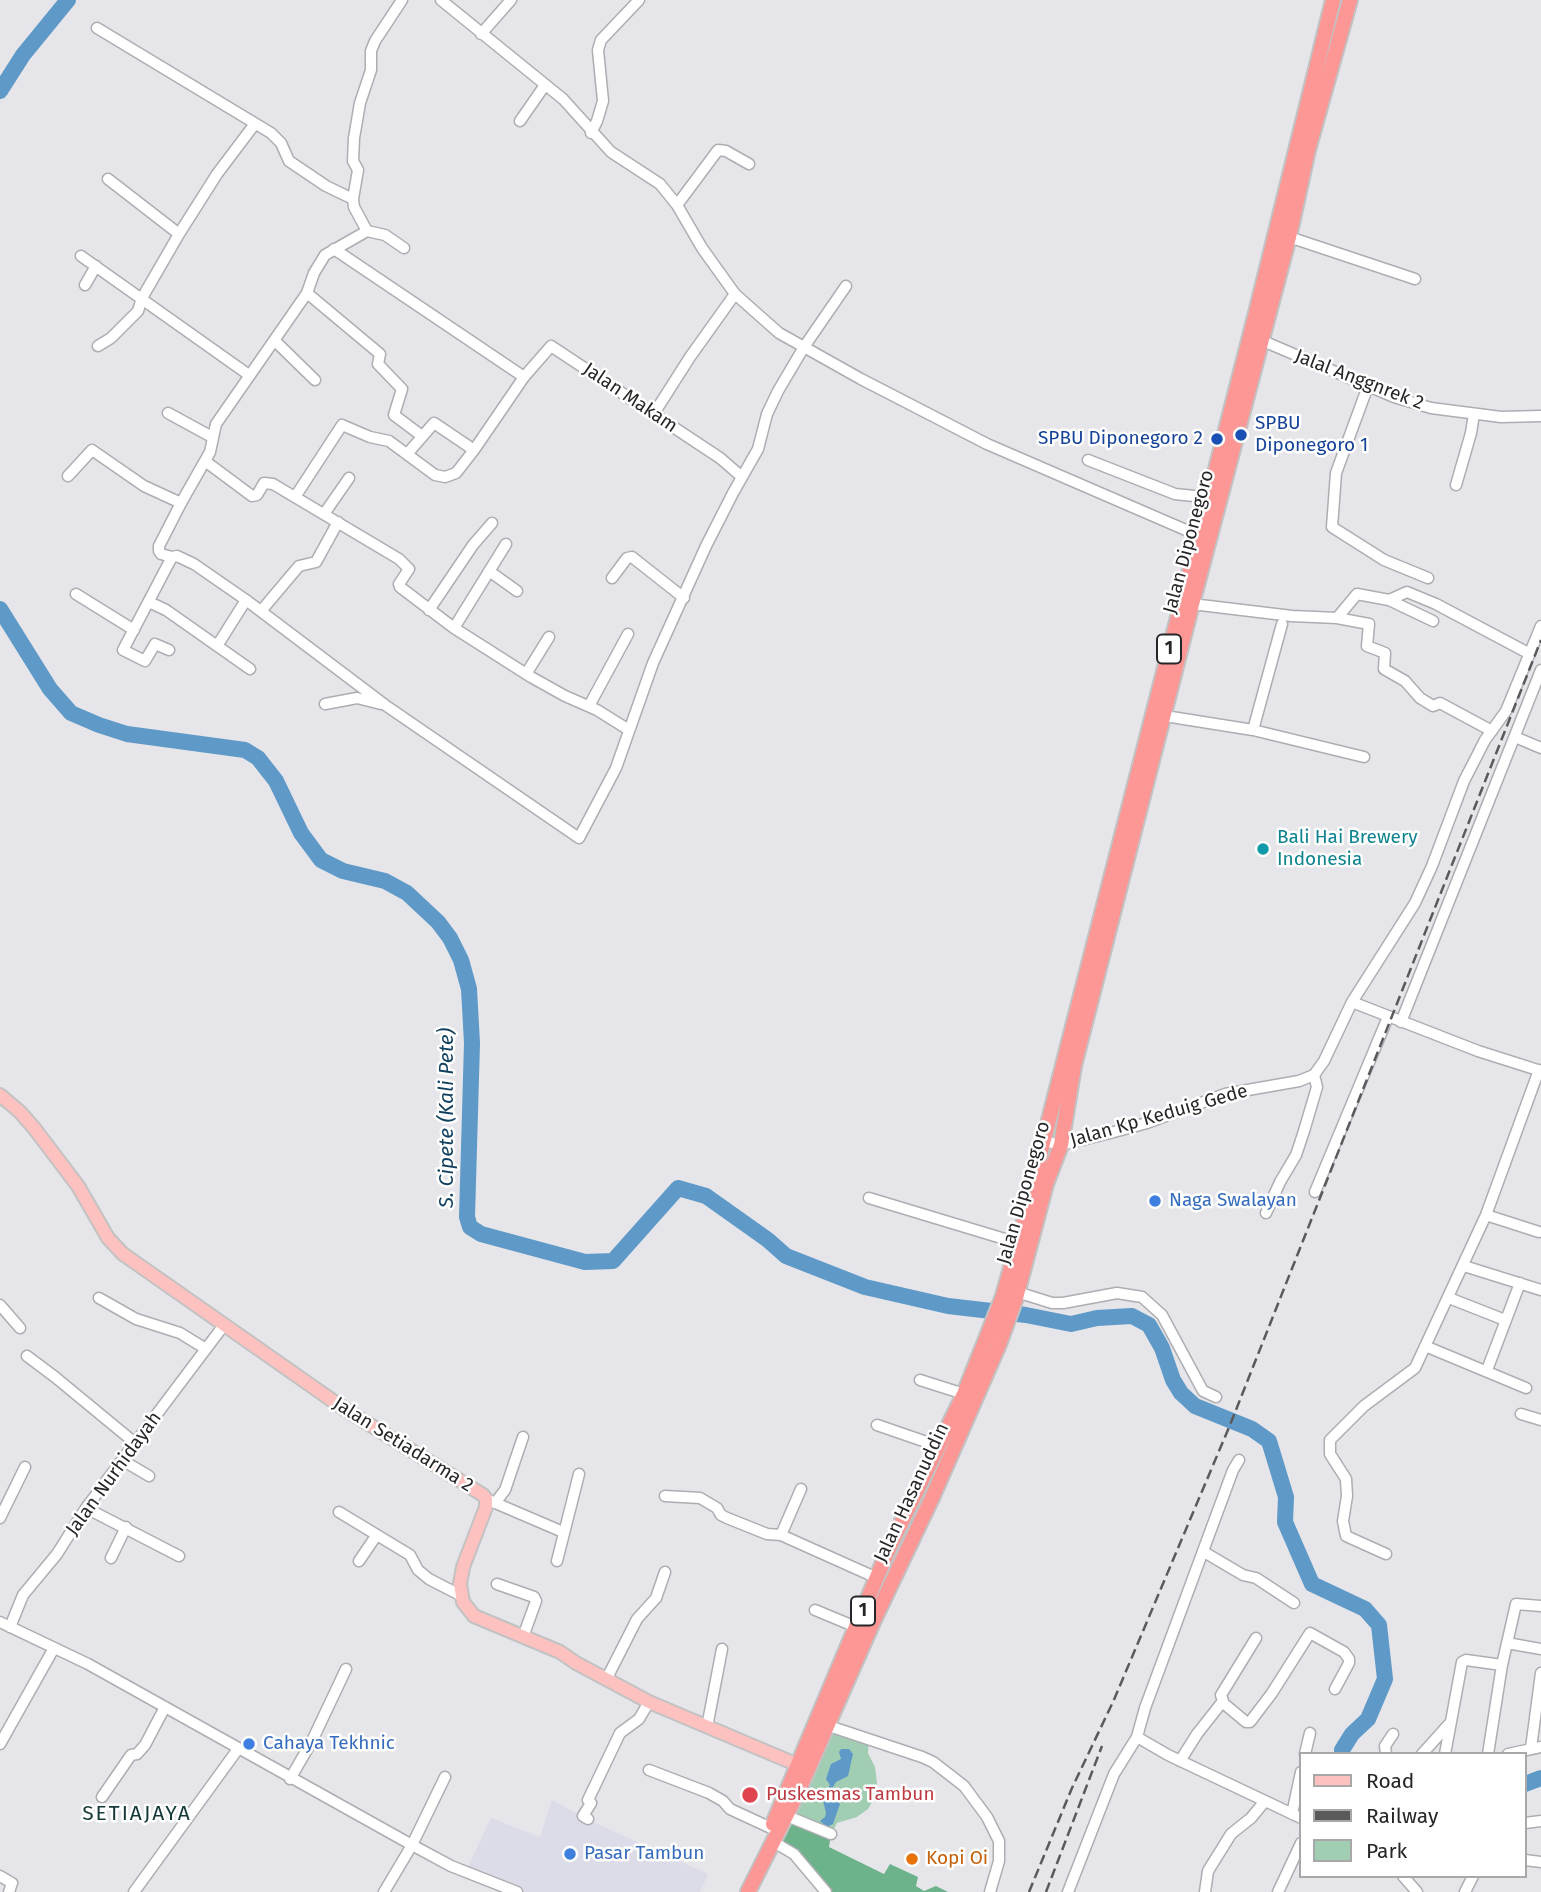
<!DOCTYPE html>
<style>
body{margin:0}
#map{position:relative;width:1541px;height:1892px;overflow:hidden;background:#e5e5ea;font-family:"Fira Sans",sans-serif}
canvas{display:block}
.legend{position:absolute;left:1299px;top:1752px;width:228px;height:126px;box-sizing:border-box;background:#fff;border:2px solid #a8a8a9;margin:0;padding:9px 12px;list-style:none;font-size:21px;color:#262628}
.legend li{display:flex;align-items:center;gap:14px;height:35px}
.legend b{width:35px;border:2px solid #a8a8a9}
</style>
<div id="map">
<canvas width="1541" height="1892"></canvas>
<ul class="legend">
<li><b style="height:9px;background:#fdc1bf"></b>Road</li>
<li><b style="height:9px;background:#5a5a5d"></b>Railway</li>
<li><b style="height:19px;background:#a1ceb3"></b>Park</li>
</ul>
</div>
<script>
const context = document.querySelector('canvas').getContext('2d');
context.lineJoin = 'round';
function fillPath(path, color) {
  context.fillStyle = color;
  context.fill(path, 'evenodd');
}
function poly(rows) {
  const path = new Path2D();
  for (const r of rows) {
    path.moveTo(r[0], r[1]);
    for (let i = 2; i < r.length; i += 2) path.lineTo(r[i], r[i + 1]);
  }
  return path;
}
function strokePath(path, color, width, dash) {
  context.strokeStyle = color;
  context.lineWidth = width;
  context.lineCap = dash ? 'butt' : 'round';
  context.setLineDash(dash || []);
  context.stroke(path);
}
function drawText(font, color, halo, rows, align = 'center') {
  context.font = font + ' "Fira Sans",sans-serif';
  context.lineWidth = 5;
  context.setLineDash([]);
  context.textBaseline = 'middle';
  context.strokeStyle = halo;
  context.fillStyle = color;
  for (const [text, x, y, turn = 0] of rows) {
    context.save();
    context.translate(x, y);
    context.rotate((+turn || 0) * Math.PI / 180);
    context.textAlign = isNaN(turn) ? turn : align;
    if (halo) context.strokeText(text, 0, 0);
    context.fillText(text, 0, 0);
    context.restore();
  }
}
fillPath(poly([
 [552,1800,593,1822,708,1874,700,1892,517,1892,466,1871,491,1818,540,1837]
]), '#dcdbe8');
fillPath(poly([
 [1173,679,1017,1292,829,1725,869,1738,868,1753,875,1767,877,1783,875,1797,868,1809,857,1817,837,1823,831,1834,787,1816,758,1859,986,1341]
]), '#a1ceb3');
fillPath(poly([
 [787,1816,831,1834,829,1847,884,1874,890,1864,918,1877,916,1886,924,1891,936,1886,948,1892,827,1892,808,1871,772,1841]
]), '#6cb38c');
fillPath(poly([
 [841,1749,849,1749,853,1754,848,1776,836,1782,833,1787,833,1794,840,1804,833,1824,827,1827,820,1821,825,1817,826,1813,822,1796,830,1785,826,1779,831,1764,841,1759,839,1752]
]), '#5e99c7');
strokePath(poly([
 [0,91,23,55,68,0],
 [0,609,50,689,71,713,99,725,127,734,245,750,258,758,276,781,301,833,321,860,343,871,385,881,407,893,438,922,450,938,461,960,469,989,472,1043,467,1217,470,1227,481,1234,585,1262,613,1261,678,1188,706,1196,768,1240,786,1256,865,1287,948,1306,1026,1315,1071,1324,1097,1318,1132,1316,1149,1325,1162,1348,1173,1380,1181,1393,1195,1406,1252,1429,1269,1441,1286,1497,1285,1522,1312,1584,1365,1609,1379,1625,1385,1679,1368,1719,1352,1734,1342,1750,1342,1754],
 [1525,1784,1541,1778]
]), '#5e99c7', 16);
const minor = poly([
 [402,0,375,41,371,51,371,70,360,103,354,138,353,161,358,170,353,199,354,207,367,231,325,255,314,273,307,293,216,424,210,452,181,503,159,546,159,551,161,554,172,557,177,556,194,564,246,600,385,705,579,838,616,768,653,663,706,546,733,493,758,449,767,414,778,391,804,347,846,286],
 [441,0,563,99,611,152,660,184,677,205,702,248,735,294,779,333,861,379,987,444,1202,537],
 [97,28,271,133,281,143,289,161,326,186,353,199],
 [481,34,511,0],
 [520,121,545,85],
 [591,133,597,121,603,101,598,50,601,40,639,0],
 [108,179,179,234],
 [677,205,718,150,726,151,749,164],
 [367,231,385,235,404,248],
 [1289,237,1415,279],
 [334,249,524,377],
 [81,256,249,375],
 [85,285,96,266],
 [307,293,380,354,378,364,402,389,394,415,422,436],
 [275,341,315,380],
 [1263,341,1394,397,1431,408,1501,417,1541,416],
 [98,346,111,338,138,311,142,298,179,234,217,174,254,125],
 [1368,386,1336,473,1332,527,1384,560,1428,578],
 [168,413,212,437],
 [653,415,690,357,735,294],
 [408,453,434,423,474,450],
 [1088,460,1175,494,1213,498],
 [205,461,252,496,257,495,264,483,273,484,399,559,409,569,399,584,400,587,454,628,531,677,565,696,597,710,629,730],
 [68,476,92,450,144,486,181,503],
 [1456,485,1471,433,1474,414],
 [295,497,342,425,370,437,389,441,435,475,445,477,456,473,474,450,524,377,551,346,720,458,742,477],
 [324,514,349,478],
 [489,571,517,591],
 [612,578,627,558,632,557,684,598],
 [76,594,134,630],
 [1389,600,1433,621],
 [149,602,166,610,250,669],
 [1192,604,1292,616,1337,618,1357,594,1389,600,1407,592,1436,604,1530,654],
 [429,610,473,545,492,523],
 [261,611,299,566,316,562,338,522],
 [1337,618,1369,624,1367,646,1385,653,1384,669,1405,681,1420,698,1433,706,1440,703,1492,731],
 [454,628,506,544],
 [217,646,246,600],
 [169,650,155,644,145,661,123,650,172,557],
 [526,674,549,637],
 [325,704,357,698,381,704],
 [589,706,628,634],
 [1165,716,1253,730,1282,624],
 [1253,730,1364,757],
 [1515,737,1541,748],
 [1352,1002,1478,1051,1541,1071],
 [1401,1022,1541,670],
 [1044,1141,1061,1145,1110,1133,1147,1123,1225,1094,1299,1081,1314,1075,1324,1061,1352,1002,1415,903,1432,866,1464,781,1485,740,1506,711,1541,626],
 [1315,1192,1388,1017],
 [869,1198,1018,1243],
 [1266,1213,1280,1182,1296,1155,1304,1131,1317,1087,1314,1075],
 [1486,1215,1539,1232],
 [1464,1266,1541,1290],
 [1017,1292,1052,1303,1063,1303,1117,1293,1142,1297,1162,1315,1203,1391,1216,1397],
 [99,1298,136,1319,180,1333,206,1349],
 [1449,1298,1505,1320],
 [0,1305,20,1328],
 [1425,1346,1526,1388],
 [27,1356,55,1377,135,1443],
 [1487,1370,1520,1283],
 [920,1380,964,1394],
 [1521,1414,1541,1420],
 [877,1425,938,1446],
 [122,1460,149,1476],
 [665,1496,700,1498,717,1508,721,1515,727,1518,767,1534,781,1535,877,1578],
 [486,1499,563,1532],
 [495,1503,505,1490,523,1437],
 [86,1508,179,1556],
 [339,1512,410,1555,418,1570,429,1579,460,1595],
 [0,1518,25,1467],
 [781,1535,801,1489],
 [1204,1552,1243,1575,1256,1578,1294,1603],
 [1386,1554,1346,1536,1343,1521,1347,1496,1346,1479,1330,1454,1330,1440,1364,1406,1415,1368,1486,1215,1539,1070],
 [111,1558,126,1527],
 [359,1561,376,1536],
 [557,1561,579,1474],
 [497,1584,534,1597,536,1601,523,1637],
 [815,1610,856,1627],
 [0,1622,88,1664,412,1845,451,1866,517,1892],
 [10,1627,23,1595,57,1554,86,1508,224,1325],
 [1507,1643,1541,1649],
 [606,1680,637,1619,656,1598,665,1572],
 [1222,1702,1246,1722,1250,1722,1272,1693,1310,1633,1344,1652,1349,1659,1349,1663,1335,1689],
 [829,1726,922,1757,933,1762,964,1786,987,1817,999,1841,999,1861,990,1892],
 [707,1727,722,1649],
 [1137,1737,1145,1708,1233,1470,1239,1460],
 [0,1744,54,1648],
 [1531,1748,1541,1673],
 [1305,1754,1310,1733],
 [1386,1754,1385,1746,1393,1734],
 [1422,1754,1449,1724],
 [1445,1754,1462,1662,1466,1660,1502,1665],
 [1488,1754,1502,1665,1516,1604,1541,1606],
 [1508,1754,1541,1747],
 [1180,1761,1197,1734,1223,1701,1221,1695,1256,1638],
 [649,1770,709,1793,723,1801,730,1809,771,1828],
 [290,1779,312,1741,346,1669],
 [102,1797,131,1755,137,1754,145,1745,165,1707],
 [1292,1814,1301,1772],
 [787,1816,831,1834],
 [588,1819,583,1816,591,1803,588,1800,620,1733,639,1719,649,1702],
 [1525,1823,1541,1821],
 [772,1841,794,1854,826,1892],
 [1525,1860,1541,1862],
 [0,1876,12,1883,9,1892],
 [1403,1876,1417,1892],
 [134,1892,238,1749],
 [384,1892,412,1845,445,1777],
 [1068,1892,1114,1774,1137,1737,1168,1755,1301,1818],
 [1205,1892,1208,1871,1231,1834,1251,1818,1265,1801],
 [1278,1892,1301,1843],
 [1465,1892,1473,1876]
]);
const major = poly([
 [0,1095,20,1112,34,1128,78,1186,108,1238,123,1254,343,1408,483,1495,486,1499,486,1507,463,1567,460,1584,463,1602,474,1616,560,1652,576,1663,649,1702,798,1765]
]);
const highway = poly([
 [773,1824,890,1546,964,1394,1003,1296,1038,1172,1041,1151,1256,313,1333,0],
 [748,1892,799,1790,873,1622,932,1498,998,1347,1016,1298,1046,1184,1061,1145,1074,1066,1192,604,1289,237,1308,150,1350,0]
]);
strokePath(minor, '#adadb2', 13);
strokePath(major, '#c2c2c3', 16);
strokePath(highway, '#c2c2c3', 18);
strokePath(minor, '#fff', 10);
strokePath(major, '#fdc1bf', 12);
strokePath(highway, '#fc9795', 14);
strokePath(poly([
 [1029,1892,1072,1788,1113,1702,1230,1425,1541,640],
 [1046,1892,1102,1746]
]), '#5a5a5d', 2.5, [10, 5]);
for (const [x, y, r, color] of [
 [1241,435,7,"#1a4fb4"],
 [1217,439,7,"#1a4fb4"],
 [1263,849,7,"#0f9aa8"],
 [1155,1201,7,"#3f7fe0"],
 [249,1744,7,"#3f7fe0"],
 [750,1795,9,"#e0444e"],
 [570,1854,7,"#3f7fe0"],
 [912,1859,7,"#e8710a"]
]) {
  const dot = new Path2D();
  dot.arc(x, y, r, 0, 2 * Math.PI);
  context.fillStyle = color;
  context.fill(dot);
  strokePath(dot, '#fff', 2.5);
}
for (const [x, y, w] of [
 [1169,649,24],
 [863,1611,24]
]) {
  const box = new Path2D();
  box.roundRect(x - w / 2, y - 14.5, w, 29, 5);
  context.fillStyle = '#fff';
  context.fill(box);
  strokePath(box, '#262628', 2);
}
drawText('bold 18px', '#262628', null, [
 ["1",1169,649],
 ["1",863,1611]
]);
drawText('19px', '#262628', '#fff', [
 ["Jalal Anggnrek 2",1359,380,21],
 ["Jalan Makam",630,398,34],
 ["Jalan Diponegoro",1189,542,-75],
 ["Jalan Kp Keduig Gede",1159,1116,-16],
 ["Jalan Diponegoro",1024,1193,-74],
 ["Jalan Setiadarma 2",403,1445,32],
 ["Jalan Nurhidayah",114,1474,-54],
 ["Jalan Hasanuddin",912,1493,-65]
]);
drawText('19px', '#164399', '#fff', [
 ["SPBU",1255,424],
 ["Diponegoro 1",1255,446],
 ["SPBU Diponegoro 2",1203,439,"right"]
], 'left');
drawText('19px', '#0d838f', '#fff', [
 ["Bali Hai Brewery",1277,838],
 ["Indonesia",1277,860]
], 'left');
drawText('19px', '#366cbe', '#fff', [
 ["Naga Swalayan",1169,1201],
 ["Cahaya Tekhnic",263,1744],
 ["Pasar Tambun",584,1854]
], 'left');
drawText('19px', '#be3a42', '#fff', [
 ["Puskesmas Tambun",766,1795]
], 'left');
drawText('19px', '#c56008', '#fff', [
 ["Kopi Oi",926,1859]
], 'left');
drawText('italic 21px', '#124160', '#fff', [
 ["S. Cipete (Kali Pete)",447,1118,-90]
]);
context.letterSpacing = '2px';
drawText('21px', '#14373a', '#fff', [
 ["SETIAJAYA",137,1814]
]);
context.letterSpacing = '0px';
</script>
